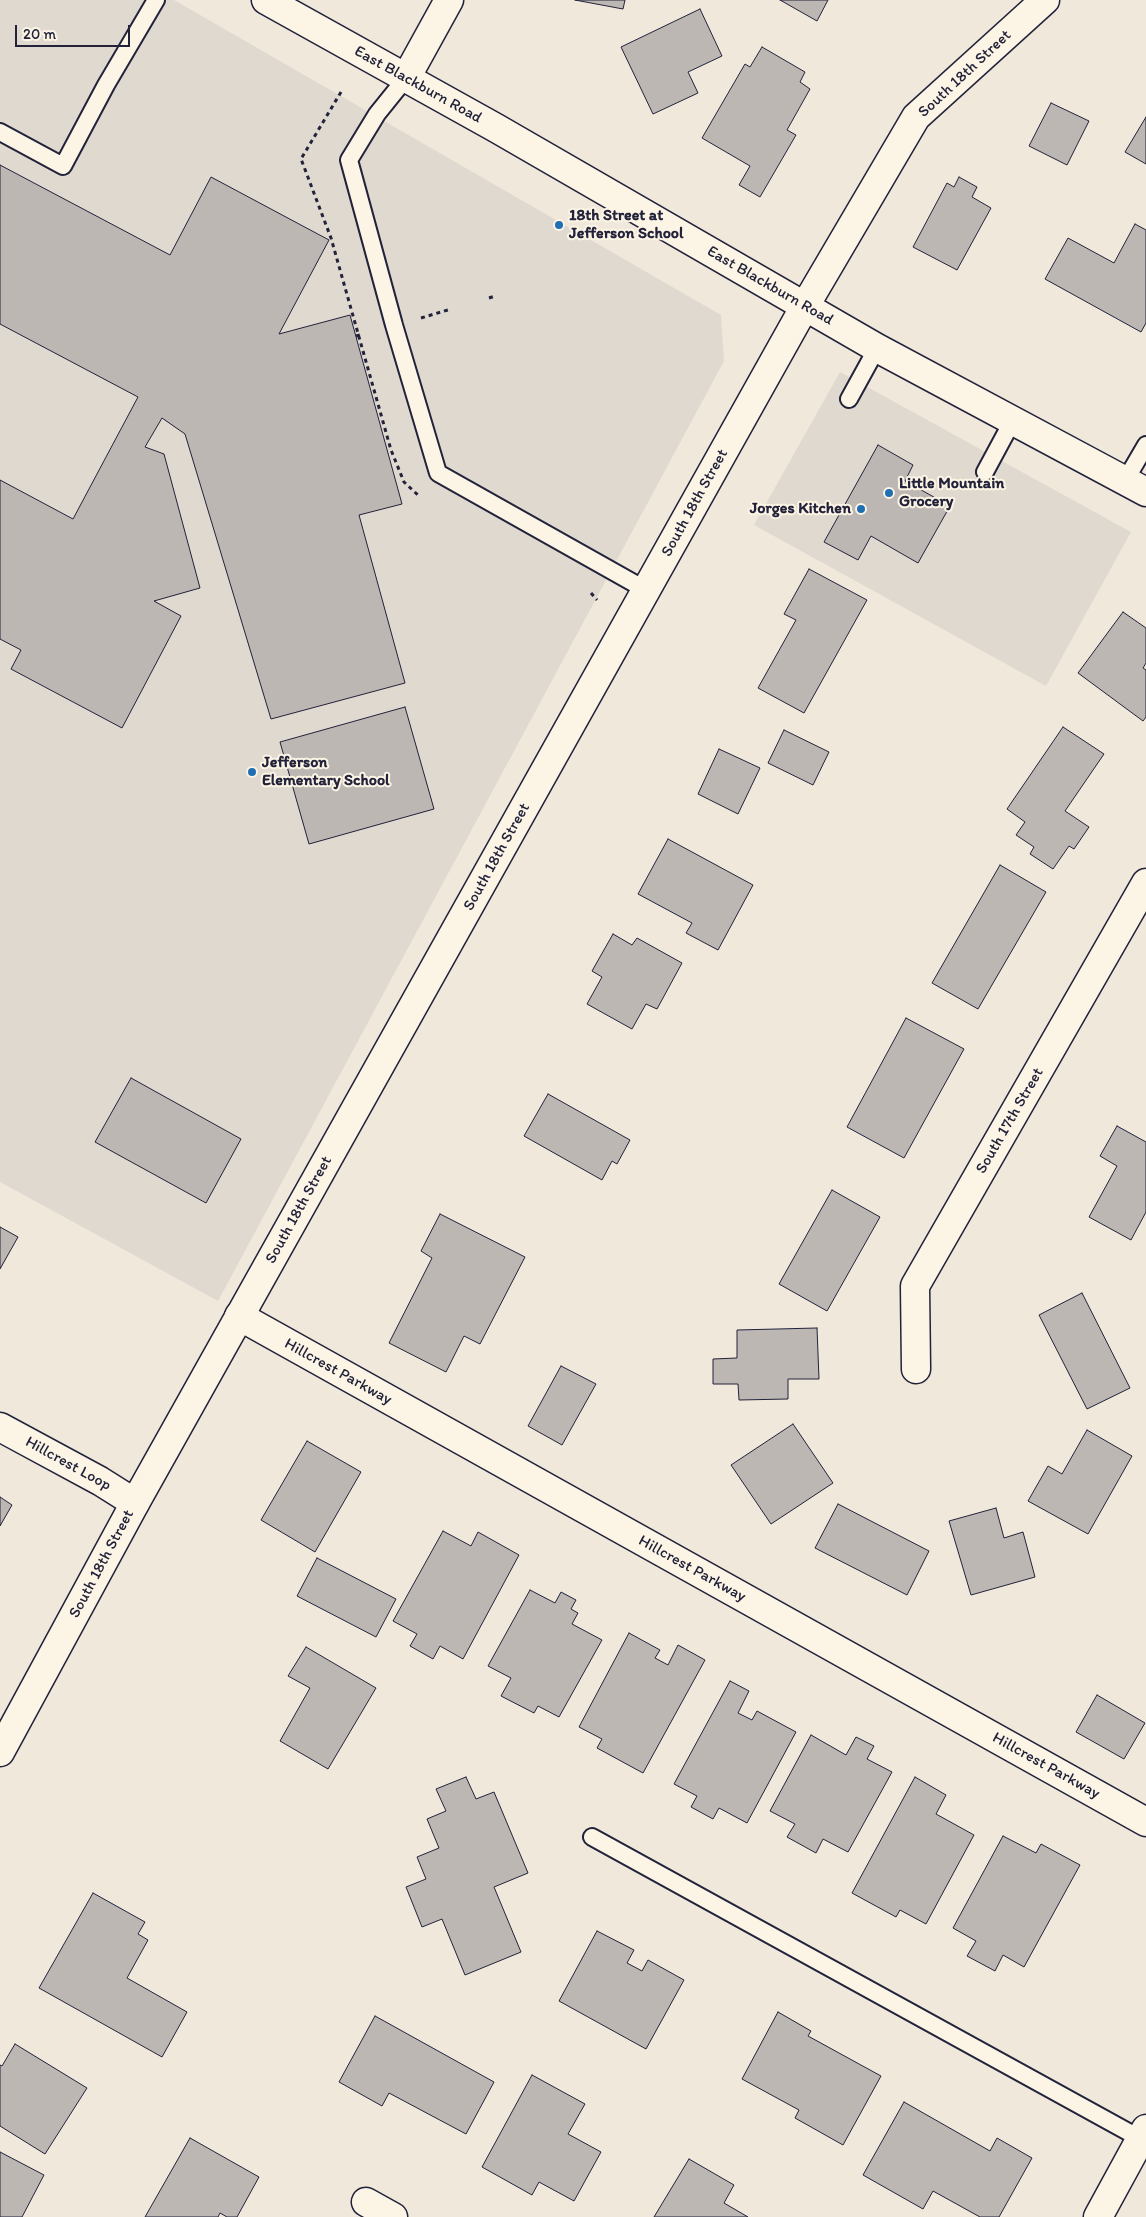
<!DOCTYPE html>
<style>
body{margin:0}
#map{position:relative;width:1146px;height:2217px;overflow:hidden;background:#efe8db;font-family:Itim,sans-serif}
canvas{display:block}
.scale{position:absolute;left:15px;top:25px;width:115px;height:22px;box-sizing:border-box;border:2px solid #22223b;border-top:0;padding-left:6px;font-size:15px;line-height:18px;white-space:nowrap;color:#22223b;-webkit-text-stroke:4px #fcf5e5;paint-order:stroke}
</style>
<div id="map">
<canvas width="1146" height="2217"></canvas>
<div class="scale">20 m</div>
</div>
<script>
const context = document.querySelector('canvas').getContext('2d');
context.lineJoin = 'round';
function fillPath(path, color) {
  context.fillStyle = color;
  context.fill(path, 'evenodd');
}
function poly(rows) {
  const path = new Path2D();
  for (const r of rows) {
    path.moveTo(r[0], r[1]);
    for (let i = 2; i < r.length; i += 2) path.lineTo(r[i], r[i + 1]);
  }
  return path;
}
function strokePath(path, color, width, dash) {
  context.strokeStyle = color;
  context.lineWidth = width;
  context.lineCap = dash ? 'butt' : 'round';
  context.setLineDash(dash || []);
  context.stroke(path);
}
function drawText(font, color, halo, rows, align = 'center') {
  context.font = font + ' Itim,sans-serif';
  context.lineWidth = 4;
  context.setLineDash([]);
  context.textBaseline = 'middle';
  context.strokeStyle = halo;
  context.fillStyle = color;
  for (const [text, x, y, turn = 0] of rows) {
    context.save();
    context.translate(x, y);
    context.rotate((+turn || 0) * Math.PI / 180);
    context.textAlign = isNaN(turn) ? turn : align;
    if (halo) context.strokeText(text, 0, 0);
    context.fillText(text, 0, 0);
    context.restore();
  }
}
fillPath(poly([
 [0,0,174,0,721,315,724,361,218,1301,0,1182],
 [840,372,1131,532,1046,686,754,525]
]), '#e0d9cf');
const building = poly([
 [575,0,625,0,623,9,575,0],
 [780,0,828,0,817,21,780,0],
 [700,9,722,56,688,72,698,93,653,114,621,47,700,9],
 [762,47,805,72,800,82,810,89,787,130,796,135,760,197,739,185,750,166,702,138,745,64,750,67,762,47],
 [1051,103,1089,121,1067,165,1029,146,1051,103],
 [1146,117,1146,164,1125,152,1146,117],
 [0,165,170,255,211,177,329,240,279,334,350,315,402,504,359,515,405,683,271,719,185,434,162,418,145,447,164,454,200,588,154,601,181,616,122,728,11,669,21,650,0,639,0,480,73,519,138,397,0,324,0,165],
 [959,177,977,187,972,197,991,208,957,270,913,247,947,183,954,187,959,177],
 [1135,224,1146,230,1146,323,1141,332,1045,279,1068,238,1114,263,1135,224],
 [878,445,913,465,905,481,950,506,918,563,871,536,858,560,824,542,878,445],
 [809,569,867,600,804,713,758,688,796,620,784,614,809,569],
 [1123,612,1146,628,1146,663,1143,668,1146,670,1146,717,1143,721,1078,673,1123,612],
 [405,707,434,809,309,844,280,742,405,707],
 [1063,727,1104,754,1065,811,1089,827,1074,849,1069,846,1053,869,1030,854,1034,847,1016,835,1025,822,1007,809,1063,727],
 [784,730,829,752,813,785,768,763,784,730],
 [719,749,760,768,738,814,698,794,719,749],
 [668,839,753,885,718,950,686,933,692,923,638,894,668,839],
 [1000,865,1046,892,978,1009,932,983,1000,865],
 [613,934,632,945,637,938,682,963,657,1009,646,1004,632,1029,587,1004,602,977,592,971,613,934],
 [906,1018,964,1049,904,1158,847,1127,906,1018],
 [131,1078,241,1139,206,1203,95,1142,131,1078],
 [548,1094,630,1140,617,1164,612,1161,602,1180,524,1136,548,1094],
 [1117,1126,1146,1142,1146,1212,1131,1240,1089,1217,1117,1166,1100,1156,1117,1126],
 [832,1190,880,1217,827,1311,779,1284,832,1190],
 [440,1214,525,1257,480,1344,464,1336,446,1372,389,1343,432,1258,421,1251,440,1214],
 [0,1227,18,1237,0,1269,0,1227],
 [1082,1293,1130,1388,1087,1409,1039,1315,1082,1293],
 [817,1328,819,1379,788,1379,788,1399,739,1400,738,1384,713,1384,713,1359,737,1358,737,1330,817,1328],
 [561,1366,596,1384,562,1445,528,1426,561,1366],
 [793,1424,833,1483,771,1524,731,1465,793,1424],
 [1087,1430,1132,1456,1088,1534,1028,1501,1048,1466,1062,1474,1087,1430],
 [307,1441,361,1472,315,1552,261,1520,307,1441],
 [0,1497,12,1505,0,1526,0,1497],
 [838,1504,929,1551,907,1595,815,1548,838,1504],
 [996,1508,1004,1538,1023,1532,1035,1577,971,1595,949,1521,996,1508],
 [443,1531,471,1546,478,1532,519,1555,463,1659,440,1646,433,1659,410,1646,417,1634,393,1621,443,1531],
 [317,1558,396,1599,376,1637,297,1596,317,1558],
 [530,1590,555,1603,561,1592,576,1600,571,1609,578,1613,572,1624,602,1640,559,1717,538,1706,534,1713,501,1696,511,1678,488,1666,530,1590],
 [629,1633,660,1650,655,1658,668,1665,678,1645,705,1660,643,1773,597,1748,602,1739,579,1727,629,1633],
 [306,1647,376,1688,328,1769,280,1741,310,1688,288,1676,306,1647],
 [730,1681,749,1691,738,1713,752,1720,757,1711,796,1732,747,1823,719,1808,713,1819,691,1807,697,1796,674,1784,730,1681],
 [1097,1695,1145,1723,1124,1759,1076,1732,1097,1695],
 [811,1735,846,1755,856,1737,874,1746,867,1759,892,1772,848,1852,823,1839,816,1853,787,1837,795,1824,770,1811,811,1735],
 [466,1777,476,1799,494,1792,528,1873,494,1887,521,1952,465,1975,442,1919,422,1927,406,1887,426,1879,417,1857,439,1848,427,1819,446,1811,436,1789,466,1777],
 [915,1777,946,1795,936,1814,974,1835,926,1924,900,1910,896,1917,852,1893,915,1777],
 [1003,1836,1036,1853,1041,1844,1080,1865,1024,1967,1003,1955,995,1971,967,1956,976,1941,953,1928,1003,1836],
 [93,1893,145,1922,138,1934,148,1940,127,1978,187,2012,162,2057,39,1988,93,1893],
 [597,1931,634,1950,627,1963,642,1971,648,1960,684,1980,646,2049,559,2001,597,1931],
 [778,2012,811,2031,808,2036,881,2076,843,2145,795,2118,799,2110,742,2079,778,2012],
 [375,2016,494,2082,466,2134,389,2093,382,2106,339,2082,375,2016],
 [15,2044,87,2088,45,2154,0,2126,0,2065,2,2066,15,2044],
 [532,2075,585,2104,568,2134,601,2152,574,2201,539,2182,532,2195,482,2167,532,2075],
 [904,2102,990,2151,997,2138,1032,2158,999,2217,980,2217,933,2191,923,2209,863,2175,904,2102],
 [190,2138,259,2177,237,2217,227,2217,220,2213,218,2217,145,2217,190,2138],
 [0,2152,44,2175,22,2217,0,2217,0,2152],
 [689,2159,734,2185,724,2203,748,2217,654,2217,689,2159]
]);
fillPath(building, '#bcb7b3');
strokePath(building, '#22223b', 1);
const service = poly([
 [406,78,377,114,349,160,394,325,438,473,646,590],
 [0,132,63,166,106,85,156,0],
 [849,399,877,348],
 [985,472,1013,420],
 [1125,481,1146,445],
 [592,1837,1141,2139]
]);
const minor = poly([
 [406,78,449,0],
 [805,306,916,117,1045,0],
 [239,1316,1146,1822],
 [916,1369,915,1286,1146,883],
 [0,1427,100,1481,135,1503],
 [366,2202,393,2217],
 [1098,2217,1146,2129]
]);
const tertiary = poly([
 [266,0,496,128,877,348,1146,492],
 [0,1752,135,1503,805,306]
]);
strokePath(service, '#22223b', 20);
strokePath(minor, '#22223b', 31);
strokePath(tertiary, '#22223b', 31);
strokePath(poly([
 [341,92,301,159,331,238,391,450,404,482,420,497],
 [489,298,495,296],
 [421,318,451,309],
 [356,336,363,334],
 [591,593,597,600]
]), '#22223b', 3, [4, 4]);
strokePath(service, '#fcf5e5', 16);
strokePath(minor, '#fcf5e5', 28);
strokePath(tertiary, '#fcf5e5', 28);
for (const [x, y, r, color] of [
 [559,225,5,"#1f6fb2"],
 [889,493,5,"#1f6fb2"],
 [861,509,5,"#1f6fb2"],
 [252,772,5,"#1f6fb2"]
]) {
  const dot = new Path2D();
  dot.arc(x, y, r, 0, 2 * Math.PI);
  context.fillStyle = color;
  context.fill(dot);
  strokePath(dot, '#fcf5e5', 2);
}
drawText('16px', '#22223b', '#fcf5e5', [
 ["South 18th Street",965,74,-43],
 ["East Blackburn Road",418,85,29],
 ["East Blackburn Road",770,286,30],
 ["South 18th Street",695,503,-61],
 ["South 18th Street",497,857,-61],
 ["South 17th Street",1010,1121,-60],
 ["South 18th Street",299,1210,-61],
 ["Hillcrest Parkway",338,1372,29],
 ["Hillcrest Loop",68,1464,29],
 ["South 18th Street",102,1564,-62],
 ["Hillcrest Parkway",692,1569,29],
 ["Hillcrest Parkway",1046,1766,29]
]);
drawText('bold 16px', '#22223b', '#fcf5e5', [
 ["18th Street at",569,216],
 ["Jefferson School",569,234],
 ["Little Mountain",899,484],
 ["Grocery",899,502],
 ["Jorges Kitchen",851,509,"right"],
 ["Jefferson",262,763],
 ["Elementary School",262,781]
], 'left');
</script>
